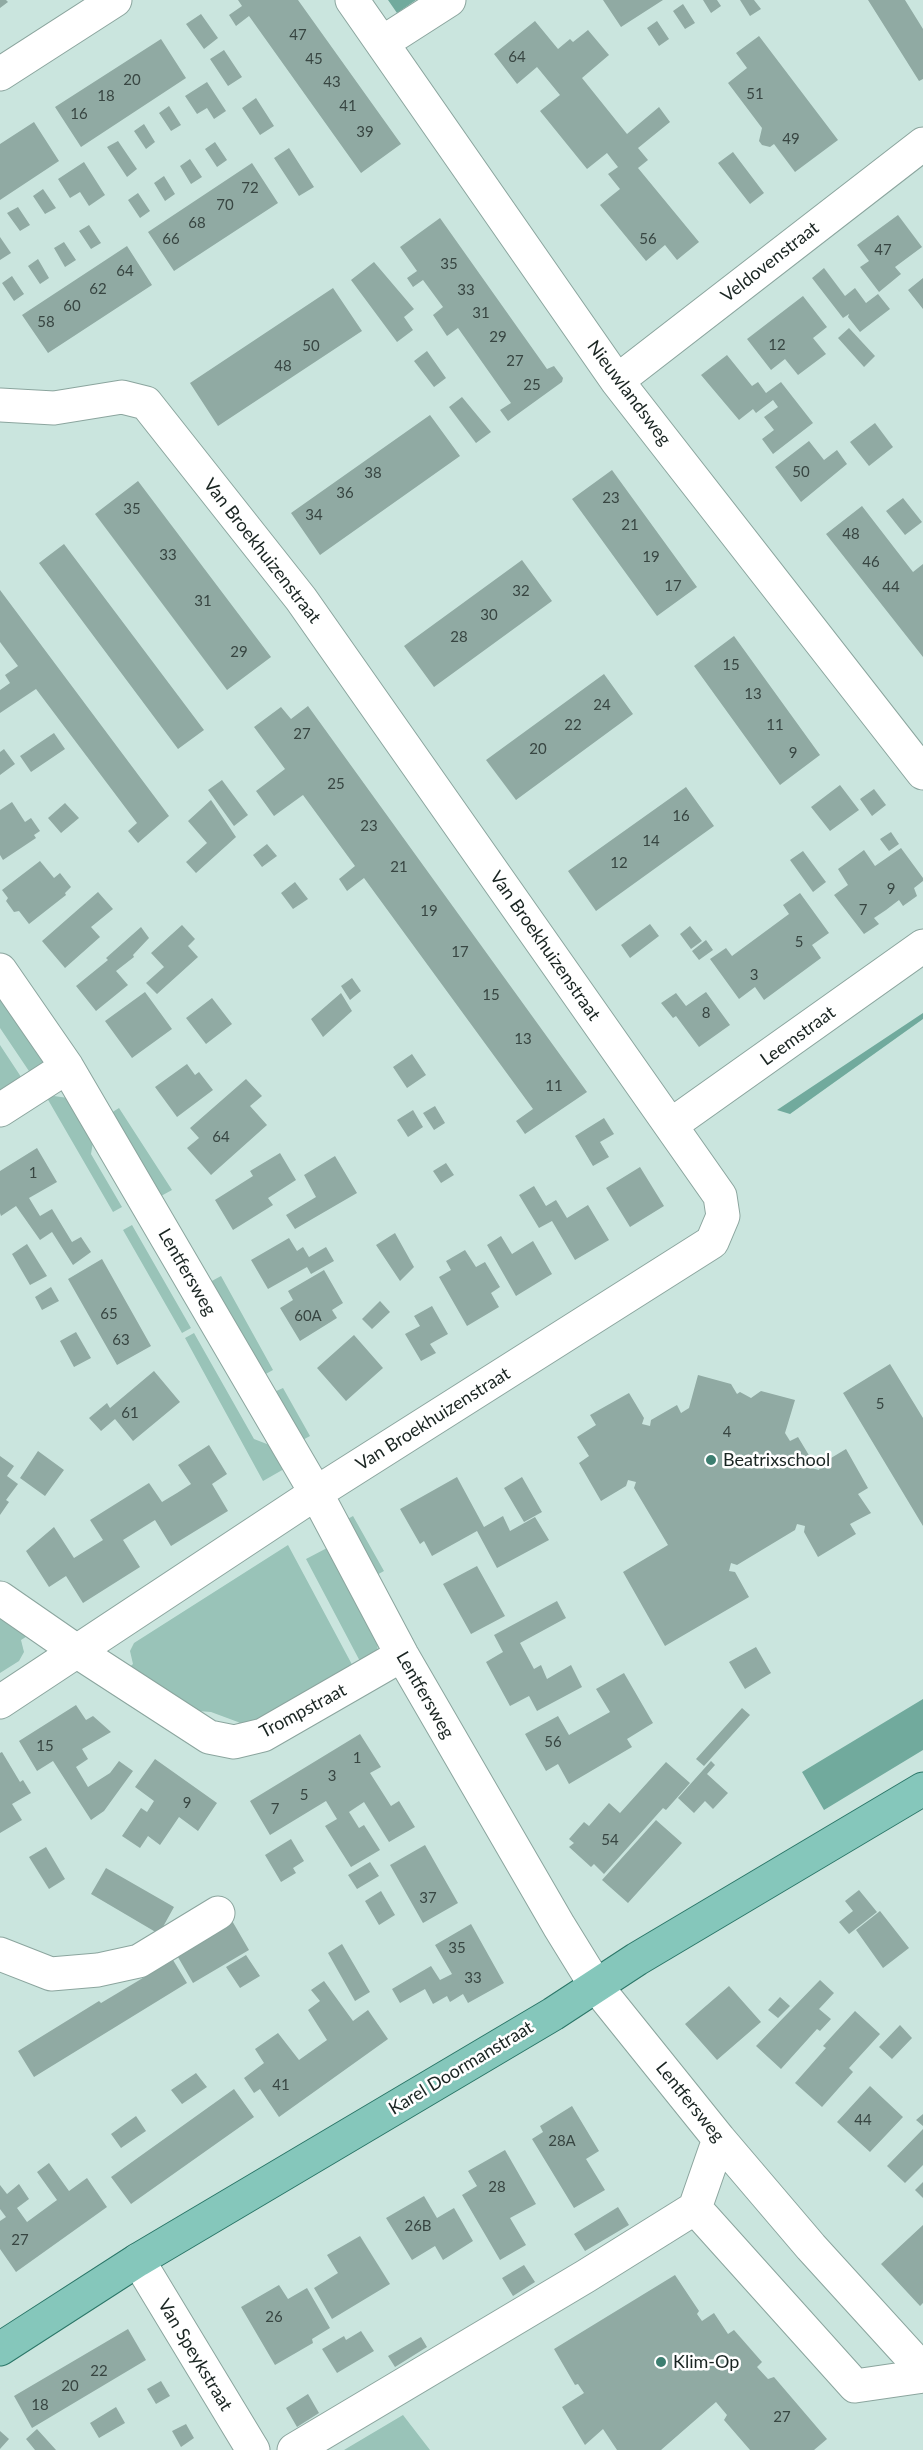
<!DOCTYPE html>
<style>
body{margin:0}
canvas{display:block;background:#cae5de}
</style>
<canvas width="923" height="2450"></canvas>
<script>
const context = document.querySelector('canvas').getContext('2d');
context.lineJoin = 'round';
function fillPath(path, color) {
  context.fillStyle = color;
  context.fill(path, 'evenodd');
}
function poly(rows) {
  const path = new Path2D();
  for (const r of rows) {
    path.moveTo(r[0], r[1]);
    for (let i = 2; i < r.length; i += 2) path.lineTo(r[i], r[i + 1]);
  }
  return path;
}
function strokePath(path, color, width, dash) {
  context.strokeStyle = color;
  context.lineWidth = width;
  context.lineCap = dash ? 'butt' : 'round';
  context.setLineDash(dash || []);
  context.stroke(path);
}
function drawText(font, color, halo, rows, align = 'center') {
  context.font = font + ' Lato,sans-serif';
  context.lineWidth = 5;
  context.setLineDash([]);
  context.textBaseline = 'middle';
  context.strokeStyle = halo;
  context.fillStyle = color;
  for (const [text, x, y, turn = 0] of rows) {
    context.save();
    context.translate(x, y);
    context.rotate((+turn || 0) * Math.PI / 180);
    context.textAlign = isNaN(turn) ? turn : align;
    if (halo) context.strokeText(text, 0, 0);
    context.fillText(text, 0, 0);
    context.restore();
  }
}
fillPath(poly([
 [0,993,43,1058,45,1065,37,1083,0,1028],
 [0,1045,29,1089,0,1107],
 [54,1096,68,1098,94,1136,91,1154,122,1207,113,1212,47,1098],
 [119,1108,172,1190,161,1196,111,1113],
 [132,1225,191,1328,182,1333,123,1230],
 [221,1276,273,1370,262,1376,210,1282],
 [194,1333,254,1439,272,1446,284,1469,263,1481,185,1338],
 [283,1388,310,1436,299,1442,272,1393],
 [353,1516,384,1571,373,1577,342,1522],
 [288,1545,356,1672,255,1733,238,1722,211,1712,198,1711,125,1671,133,1664,130,1651,134,1643],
 [327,1548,378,1641,377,1656,363,1667,306,1559],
 [0,1613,29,1635,21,1640,24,1652,19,1661,0,1673],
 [403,2415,430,2450,344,2450]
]), '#99c3b8');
fillPath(poly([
 [388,0,416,0,397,13],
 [923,1013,923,1019,790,1114,777,1110],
 [923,1699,923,1750,824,1810,802,1772]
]), '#71aa9d');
fillPath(poly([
 [0,0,6,0,8,2,0,8],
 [238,0,298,0,401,144,361,173,249,16,236,26,229,15,242,6],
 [603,0,663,0,621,27],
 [703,0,717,0,721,6,711,13],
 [740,0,754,0,761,9,750,16],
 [868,0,905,0,923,29,923,79,919,81],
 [683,4,695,23,685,29,673,11],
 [201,14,218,38,204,49,186,24],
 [535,21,558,49,570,39,573,42,588,30,609,55,582,78,627,134,659,107,670,122,638,148,648,160,638,168,699,242,677,260,665,245,646,261,600,205,620,189,608,174,618,167,607,153,587,169,540,111,560,95,537,67,517,84,494,54],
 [657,21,669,39,659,46,647,28],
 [759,36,838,140,795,172,774,144,770,147,762,145,759,141,762,128,728,83,747,68,736,53],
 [161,39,186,78,81,147,55,107],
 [224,50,242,77,228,86,210,59],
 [207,82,226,111,214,119,207,108,197,114,185,96],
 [256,98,274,126,260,135,242,108],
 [169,106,181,125,171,131,159,113],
 [34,122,59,161,0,200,0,144],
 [144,124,155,142,146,149,134,131],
 [118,141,137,169,127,177,107,147],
 [215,142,227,160,217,167,205,149],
 [289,148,314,187,299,196,274,158],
 [733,152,764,193,750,204,718,163],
 [190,159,202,177,191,184,180,166],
 [84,162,105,195,89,206,80,192,70,198,58,179],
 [252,163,278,203,174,271,148,232],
 [164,176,175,194,165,201,154,183],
 [43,189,56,208,45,214,33,196],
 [138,193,150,211,140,218,128,200],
 [18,207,30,225,20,231,7,213],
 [898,215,922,247,895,267,901,274,879,292,860,267,869,261,857,245],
 [440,218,547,369,554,366,563,378,562,382,508,421,500,410,511,403,501,389,458,328,447,336,433,315,443,307,423,280,413,287,407,278,417,271,400,247],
 [89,225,101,243,91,249,79,231],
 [0,237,11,253,0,260],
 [64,242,76,260,65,267,54,248],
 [127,246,152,285,48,353,22,315],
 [38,259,49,278,40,284,28,266],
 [374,262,414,309,404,317,413,330,397,342,351,280],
 [824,268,845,296,855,288,866,303,878,294,890,309,860,332,848,317,849,314,843,318,812,278],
 [12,276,24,294,14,301,2,283],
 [923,278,923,309,908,290],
 [333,288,362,331,218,426,190,383],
 [803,296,827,327,813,338,826,354,798,375,785,359,771,370,747,339],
 [849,328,875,356,864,367,838,338],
 [427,351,446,378,434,387,414,361],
 [727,355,752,386,758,382,766,393,781,382,813,423,773,454,762,439,774,430,764,417,778,407,773,400,756,413,753,409,739,420,701,375],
 [462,397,491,432,476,443,449,407],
 [430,415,460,456,320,555,291,513],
 [875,423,893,447,869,466,850,442],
 [809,441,824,460,837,450,847,464,801,502,775,467],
 [612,470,697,587,657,616,572,499],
 [138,481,271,657,227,690,95,514],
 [903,498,922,522,905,535,886,511],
 [862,506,913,572,923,564,923,657,826,534],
 [64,544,204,730,178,749,39,563],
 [522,560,552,601,434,687,404,646],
 [0,590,169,816,138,843,128,831,137,823,36,689,0,713,0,690,10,683,5,675,18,666,0,642],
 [734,636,820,755,780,785,694,666],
 [604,674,633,714,516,800,486,760],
 [308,706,587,1092,525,1134,516,1121,533,1109,364,878,347,891,339,879,355,866,303,795,274,816,256,791,285,769,254,727,281,707,291,719],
 [54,733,65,749,31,772,20,756],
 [4,749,15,764,0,775,0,752],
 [222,780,248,815,234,826,208,790],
 [840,785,859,810,830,831,811,807],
 [686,787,714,826,596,911,568,871],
 [874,789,886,805,872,816,860,799],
 [211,800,236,837,196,873,186,862,207,843,188,821],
 [12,802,25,822,31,818,40,831,34,835,36,838,3,860,0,855,0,810],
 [65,803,79,818,61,833,48,818],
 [891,832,899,844,889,851,880,839],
 [267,844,277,856,262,867,253,855],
 [901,848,923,878,923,881,914,888,917,896,903,906,899,900,886,910,874,918,879,924,864,934,834,895,848,885,838,869,864,850,875,866],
 [803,851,826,882,813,892,790,860],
 [40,861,54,878,60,873,71,887,65,893,66,895,29,924,19,911,14,912,6,901,8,898,2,890],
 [295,882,308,899,293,909,281,893],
 [98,892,113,909,91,927,100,937,65,968,42,941],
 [800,893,829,933,812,945,821,958,764,1000,755,987,739,999,710,959,726,948,732,956,789,914,783,905],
 [650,924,659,936,630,958,621,945],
 [182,925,195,939,188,946,198,957,157,994,146,983,164,967,151,953],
 [690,926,702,941,691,949,680,934],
 [141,927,149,938,133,955,134,957,116,971,128,985,96,1011,76,986,108,960,106,958],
 [706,940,713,950,699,960,692,951],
 [352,978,361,991,350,1000,341,986],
 [145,992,172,1029,132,1058,105,1021],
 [706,992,730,1025,699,1047,676,1016,673,1018,661,1003,676,993,686,1006],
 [341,993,352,1011,323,1037,311,1019],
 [212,998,232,1024,206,1044,186,1018],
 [412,1054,426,1075,407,1088,393,1067],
 [187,1064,195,1075,199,1072,213,1090,177,1117,155,1087],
 [246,1079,262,1096,250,1106,267,1125,211,1175,187,1148,199,1138,190,1128],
 [435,1106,445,1123,434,1130,423,1113],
 [413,1110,423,1127,408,1137,397,1120],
 [604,1118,614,1134,600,1142,609,1157,593,1166,575,1136],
 [37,1148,57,1182,29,1198,40,1216,52,1209,72,1242,81,1237,91,1252,73,1265,52,1232,40,1240,16,1206,1,1216,0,1213,0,1171],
 [280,1153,296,1180,268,1198,273,1205,233,1230,215,1200,253,1176,250,1171],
 [335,1156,357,1193,295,1229,286,1215,316,1197,304,1175],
 [446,1163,454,1175,441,1183,433,1171],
 [640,1167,664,1206,630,1227,606,1188],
 [534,1186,546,1206,556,1200,567,1218,588,1205,609,1240,575,1260,552,1221,539,1228,519,1195],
 [395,1233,414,1267,400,1281,376,1245],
 [501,1236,512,1254,533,1241,552,1274,516,1296,487,1245],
 [289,1238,297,1251,303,1247,309,1257,326,1247,334,1261,311,1274,307,1267,268,1289,251,1260],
 [27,1244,47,1276,30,1285,12,1254],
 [465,1250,476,1267,485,1262,500,1287,491,1293,499,1307,467,1326,439,1277,451,1270,446,1261],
 [102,1259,151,1346,117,1365,68,1279],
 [324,1270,343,1303,332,1310,337,1318,300,1341,280,1308,293,1300,288,1291],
 [51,1287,59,1301,42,1310,35,1297],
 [380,1301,390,1312,372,1329,362,1319],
 [432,1306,448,1334,430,1344,436,1353,421,1361,405,1334,420,1326,414,1316],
 [76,1332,91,1358,74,1367,60,1341],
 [354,1335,383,1368,346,1401,317,1368],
 [890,1364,923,1418,923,1526,843,1393],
 [154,1371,180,1402,133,1441,115,1419,101,1431,89,1418,107,1403,110,1408],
 [698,1375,731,1384,737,1394,740,1392,751,1398,761,1391,795,1400,785,1433,790,1441,798,1437,813,1462,811,1468,819,1470,821,1464,846,1449,868,1488,858,1494,871,1513,850,1524,856,1534,818,1557,804,1532,805,1526,797,1524,795,1530,737,1565,731,1563,729,1571,735,1572,749,1597,665,1646,623,1572,668,1545,634,1488,636,1482,628,1480,626,1486,601,1501,579,1463,589,1456,577,1437,596,1425,590,1415,629,1393,644,1418,642,1424,650,1426,651,1420,677,1405,681,1413,689,1408],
 [209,1445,227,1474,212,1484,228,1511,171,1546,155,1520,123,1540,140,1567,83,1603,66,1576,49,1587,26,1551,54,1527,74,1558,103,1540,90,1520,149,1483,162,1502,177,1493,191,1484,178,1465],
 [38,1451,64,1470,45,1496,20,1478],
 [0,1456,14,1466,7,1476,18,1484,6,1500,9,1502,0,1515],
 [457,1477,484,1527,503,1516,510,1531,535,1517,549,1540,497,1568,477,1531,432,1556,424,1541,420,1544,400,1509],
 [522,1477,542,1512,524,1522,504,1488],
 [477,1566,505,1616,471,1634,443,1584],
 [557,1601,566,1618,520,1643,534,1669,541,1665,547,1679,571,1665,582,1687,537,1711,529,1696,510,1706,486,1662,503,1652,494,1635],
 [756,1647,771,1673,745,1689,729,1662],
 [624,1673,653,1723,627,1739,632,1747,569,1784,558,1764,546,1771,525,1734,558,1716,569,1735,610,1712,596,1689],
 [76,1705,86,1720,93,1716,111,1732,82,1749,88,1759,76,1767,88,1787,110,1773,119,1761,133,1771,104,1811,91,1820,53,1761,37,1771,19,1741],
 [742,1708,750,1715,704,1766,696,1759],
 [360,1734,381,1767,370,1773,391,1806,399,1801,415,1827,389,1842,364,1802,349,1812,359,1828,364,1825,380,1850,351,1867,325,1826,337,1819,326,1801,270,1835,250,1801],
 [2,1752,20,1782,23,1780,31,1793,12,1804,22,1820,0,1833,0,1753],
 [155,1759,217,1803,198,1831,179,1817,160,1845,148,1836,140,1848,122,1836,141,1808,147,1812,154,1801,135,1787],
 [711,1761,715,1765,707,1774,728,1793,713,1809,705,1801,694,1813,678,1798],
 [666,1762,690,1783,666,1810,663,1808,604,1874,594,1864,591,1867,569,1847,574,1843,569,1839,584,1822,589,1826,609,1803,620,1813],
 [656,1820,682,1843,628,1903,602,1880],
 [291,1839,304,1861,293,1868,296,1873,281,1882,265,1855],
 [425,1845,458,1903,423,1923,390,1865],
 [46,1847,65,1879,49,1889,29,1857],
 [370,1862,379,1876,357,1889,348,1875],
 [106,1868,174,1907,159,1934,91,1894],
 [859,1890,877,1912,849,1934,839,1922,853,1911,845,1901],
 [381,1891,395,1915,379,1925,365,1901],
 [880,1911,909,1948,883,1968,856,1930],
 [231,1919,249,1950,193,1983,175,1952],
 [471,1924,504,1983,468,2003,463,1994,450,2002,447,1996,433,2004,425,1989,400,2003,392,1989,431,1966,440,1980,452,1974,435,1945],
 [342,1944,370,1992,355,2001,328,1953],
 [246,1955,260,1976,240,1988,226,1967],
 [173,1960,187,1983,34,2077,18,2051,99,2001,101,2003],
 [820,1980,834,1993,819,2009,831,2019,820,2031,817,2029,781,2069,756,2046],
 [324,1981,353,2021,368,2010,388,2039,279,2117,260,2089,254,2093,244,2078,264,2063,255,2049,278,2033,299,2060,327,2040,308,2010,320,2001,311,1990],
 [729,1986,761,2022,717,2060,685,2024],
 [780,1997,790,2006,778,2018,768,2010],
 [855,2011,880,2034,849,2068,853,2072,822,2107,795,2083,826,2048,823,2046],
 [900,2025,912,2038,892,2059,879,2047],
 [196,2073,207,2087,182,2104,171,2090],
 [870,2086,903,2117,870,2152,837,2122],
 [234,2089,254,2117,131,2204,111,2177],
 [572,2106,599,2151,586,2159,605,2190,574,2208,532,2139,543,2132,540,2126],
 [923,2114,923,2126,916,2120],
 [136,2116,146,2131,121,2148,111,2134],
 [923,2129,923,2165,905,2183,887,2166],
 [505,2150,536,2204,510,2218,526,2245,500,2260,462,2195,477,2186,468,2171],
 [49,2163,69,2191,87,2178,107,2207,16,2272,0,2249,0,2221,6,2217,0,2209,0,2185,7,2194,19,2184,29,2199,17,2208,27,2222,57,2200,37,2172],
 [923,2182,923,2198,915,2190],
 [424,2196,437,2218,454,2208,473,2241,443,2260,435,2246,412,2260,386,2218],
 [618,2207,629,2225,585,2251,574,2234],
 [923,2225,923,2303,920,2306,881,2264],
 [360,2236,390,2284,332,2319,314,2288,338,2273,327,2255],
 [524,2265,535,2282,513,2296,502,2278],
 [675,2275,699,2311,697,2314,702,2321,714,2313,728,2334,734,2330,762,2362,757,2367,768,2379,774,2377,827,2439,814,2450,750,2450,724,2420,727,2415,716,2402,661,2450,617,2450,603,2429,585,2445,562,2407,584,2393,578,2384,575,2385,554,2349],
 [279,2285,288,2299,307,2288,330,2328,312,2339,313,2343,275,2365,241,2307],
 [128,2329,146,2360,32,2428,14,2396],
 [361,2331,374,2351,337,2373,322,2349,344,2336,346,2340],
 [421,2337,427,2347,395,2367,388,2356],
 [161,2381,170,2396,156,2404,147,2389],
 [308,2394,319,2413,297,2427,286,2408],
 [116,2407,125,2423,99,2438,90,2423],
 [186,2424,194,2438,181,2447,172,2431],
 [37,2429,56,2450,35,2450,26,2439],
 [0,2431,9,2439,0,2449]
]), '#90aaa3');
const minor = poly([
 [352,0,617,381,923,773],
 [382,43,449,0],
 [0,74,115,0],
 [617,381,923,144],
 [0,405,54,408,122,397,146,403,301,599,720,1196,723,1216,712,1242,316,1493,0,1702],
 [0,970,67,1067,316,1493,402,1655,559,1926,596,1986,719,2139,811,2247,923,2370],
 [0,1110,67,1067],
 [671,1125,923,946],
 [0,1598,78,1652,209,1737,234,1742,263,1735,402,1655],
 [0,1954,51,1974,98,1970,139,1961,218,1913],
 [719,2139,695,2208,855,2386,923,2376],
 [138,2260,253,2450],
 [294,2450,586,2276,695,2208]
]);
const major = poly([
 [0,2349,138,2260,553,2014,637,1959,923,1789]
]);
strokePath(minor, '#8ba59e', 35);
strokePath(major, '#2b7668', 35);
strokePath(minor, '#fff', 33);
strokePath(major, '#85c7bb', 33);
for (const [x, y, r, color] of [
 [711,1460,6,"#3c7e70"],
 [661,2362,6,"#3c7e70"]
]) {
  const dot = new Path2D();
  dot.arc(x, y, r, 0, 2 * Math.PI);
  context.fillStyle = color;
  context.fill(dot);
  strokePath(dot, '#fff', 2);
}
drawText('15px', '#384642', null, [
 ["47",298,35],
 ["64",517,57],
 ["45",314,59],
 ["20",132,80],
 ["43",332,82],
 ["51",755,94],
 ["18",106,96],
 ["41",348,106],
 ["16",79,114],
 ["39",365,132],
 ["49",791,139],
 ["72",250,188],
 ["70",225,205],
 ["68",197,223],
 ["66",171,239],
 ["56",648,239],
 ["47",883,250],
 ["35",449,264],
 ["64",125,271],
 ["62",98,289],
 ["33",466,290],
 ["60",72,306],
 ["31",481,313],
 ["58",46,322],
 ["29",498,337],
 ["12",777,345],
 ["50",311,346],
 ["27",515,361],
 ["48",283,366],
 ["25",532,385],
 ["50",801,472],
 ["38",373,473],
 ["36",345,493],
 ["23",611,498],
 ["35",132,509],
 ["34",314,515],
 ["21",630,525],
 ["48",851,534],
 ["33",168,555],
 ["19",651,557],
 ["46",871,562],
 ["17",673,586],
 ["44",891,587],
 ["32",521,591],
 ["31",203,601],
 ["30",489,615],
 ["28",459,637],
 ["29",239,652],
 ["15",731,665],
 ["13",753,694],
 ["24",602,705],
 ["22",573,725],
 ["11",775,725],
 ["27",302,734],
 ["20",538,749],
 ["9",793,753],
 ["25",336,784],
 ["16",681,816],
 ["23",369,826],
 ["14",651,841],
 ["12",619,863],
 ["21",399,867],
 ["9",891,889],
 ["7",863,910],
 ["19",429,911],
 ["5",799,942],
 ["17",460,952],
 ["3",754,975],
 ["15",491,995],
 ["8",706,1013],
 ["13",523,1039],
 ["11",554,1086],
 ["64",221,1137],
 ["1",33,1173],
 ["65",109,1314],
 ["60A",308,1316],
 ["63",121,1340],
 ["5",880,1404],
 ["61",130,1413],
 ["4",727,1432],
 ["56",553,1742],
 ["15",45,1746],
 ["1",357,1758],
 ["3",332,1776],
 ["5",304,1795],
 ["9",187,1803],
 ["7",275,1809],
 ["54",610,1840],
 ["37",428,1898],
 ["35",457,1948],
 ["33",473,1978],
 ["41",281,2085],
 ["44",863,2120],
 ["28A",562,2141],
 ["28",497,2187],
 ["26B",418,2226],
 ["27",20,2240],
 ["26",274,2317],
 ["22",99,2371],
 ["20",70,2386],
 ["18",40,2405],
 ["27",782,2417]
]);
drawText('18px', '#1a2522', '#fff', [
 ["Veldovenstraat",770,262,-38],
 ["Nieuwlandsweg",629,393,53],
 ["Van Broekhuizenstraat",262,551,52],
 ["Van Broekhuizenstraat",545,946,55],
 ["Leemstraat",798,1036,-36],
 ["Lentfersweg",187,1272,60],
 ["Van Broekhuizenstraat",433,1419,-32],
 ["Lentfersweg",425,1695,60],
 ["Trompstraat",303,1711,-28],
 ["Karel Doormanstraat",461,2068,-31],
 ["Lentfersweg",690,2102,51],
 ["Van Speykstraat",195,2355,59]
]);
drawText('18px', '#1a2522', '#fff', [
 ["Beatrixschool",723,1460],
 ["Klim-Op",673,2362]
], 'left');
</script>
